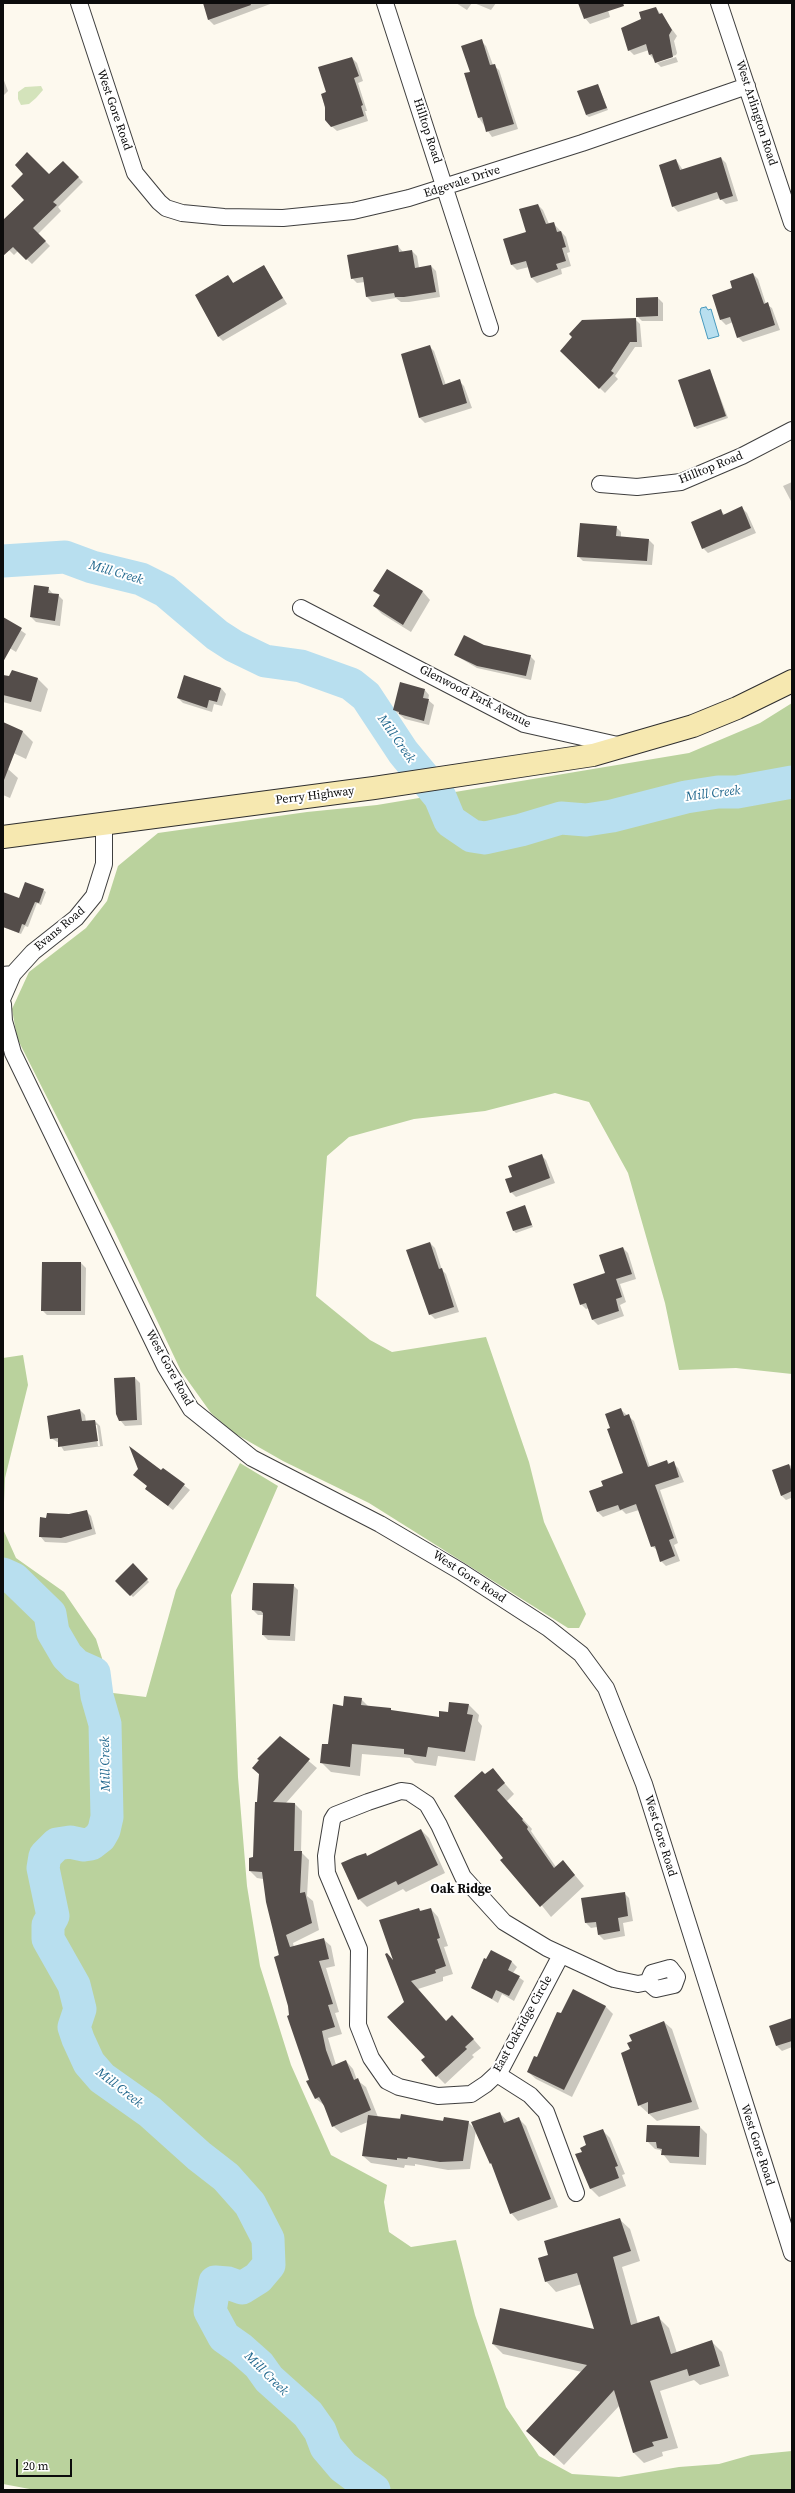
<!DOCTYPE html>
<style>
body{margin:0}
#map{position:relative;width:795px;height:2493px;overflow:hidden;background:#fdf9ee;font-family:"Source Serif 4",serif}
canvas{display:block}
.frame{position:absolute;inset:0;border:4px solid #0c0c0c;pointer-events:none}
.scale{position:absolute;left:16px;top:2459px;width:56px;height:18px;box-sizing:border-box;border:2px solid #0c0c0c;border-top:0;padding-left:5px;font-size:12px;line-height:14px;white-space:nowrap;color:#0c0c0c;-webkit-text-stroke:3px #fff;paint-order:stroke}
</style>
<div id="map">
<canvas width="795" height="2493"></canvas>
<div class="frame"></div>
<div class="scale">20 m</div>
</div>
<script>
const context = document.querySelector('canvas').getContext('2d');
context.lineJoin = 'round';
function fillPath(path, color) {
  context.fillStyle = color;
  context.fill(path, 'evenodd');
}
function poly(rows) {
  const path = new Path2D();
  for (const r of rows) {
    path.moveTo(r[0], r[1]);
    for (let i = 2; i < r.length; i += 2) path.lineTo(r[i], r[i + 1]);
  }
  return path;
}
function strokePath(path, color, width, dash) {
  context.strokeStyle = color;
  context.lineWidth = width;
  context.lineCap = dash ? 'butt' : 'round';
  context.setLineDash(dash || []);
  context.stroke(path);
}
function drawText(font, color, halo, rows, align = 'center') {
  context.font = font + ' "Source Serif 4",serif';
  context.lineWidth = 4;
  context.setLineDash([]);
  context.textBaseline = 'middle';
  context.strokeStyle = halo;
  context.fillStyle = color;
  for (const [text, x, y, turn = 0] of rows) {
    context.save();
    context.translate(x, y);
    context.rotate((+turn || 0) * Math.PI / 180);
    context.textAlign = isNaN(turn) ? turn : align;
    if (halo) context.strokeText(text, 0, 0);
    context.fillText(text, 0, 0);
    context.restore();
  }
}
fillPath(poly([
 [41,86,43,90,36,98,29,104,21,105,18,99,18,92,25,87]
]), '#d4e3bb');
fillPath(poly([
 [792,703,792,1374,736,1368,679,1370,665,1303,628,1173,589,1102,555,1093,485,1111,414,1119,349,1137,327,1156,316,1296,370,1340,392,1352,486,1337,529,1462,544,1522,586,1614,579,1628,568,1628,369,1503,283,1461,234,1433,211,1413,181,1371,114,1230,17,1038,12,1009,29,972,86,928,107,901,118,866,158,833,307,812,377,805,689,753,760,723],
 [23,1355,28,1385,5,1478,3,1527,3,1358],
 [240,1463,278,1486,231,1595,238,1777,247,1886,260,1966,291,2065,331,2155,387,2185,384,2202,389,2232,411,2247,456,2240,475,2315,506,2407,539,2456,572,2474,619,2477,679,2467,719,2464,751,2455,792,2451,792,2490,35,2490,3,2484,3,1529,16,1558,64,1592,96,1639,113,1693,146,1697,176,1590]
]), '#bad29d');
const water = poly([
 [706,307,708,310,711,309,719,336,708,339,700,312,701,308,706,307]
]);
fillPath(water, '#b8dfef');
strokePath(water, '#4899bd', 1);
fillPath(poly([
 [204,3,273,3,214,25,209,20],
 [456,3,472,3,467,10],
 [474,3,496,3,491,10],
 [579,3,606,3,610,17,590,24,585,18],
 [656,8,677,36,674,41,677,53,676,55,657,61,657,63,676,57,678,62,661,67,656,62,650,55,649,50,634,55,629,50,643,20],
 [481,41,486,46,493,65,499,70,518,129,492,137,479,118,465,74,471,72],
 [352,58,357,63,363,81,358,83,367,111,365,111,368,121,337,131,328,123,322,94,327,92],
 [3,78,8,91,3,96],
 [598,85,608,110,589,117,586,115],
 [721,158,726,163,738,201,726,204,720,198,678,212,673,206,676,160,683,170],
 [63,162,83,182,58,207,61,211,38,234,50,246,32,264,18,251,14,255,3,244,3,222],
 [538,205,543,210,549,224,553,223,566,237,570,252,567,253,571,266,561,269,562,274,537,283,532,278,529,267,517,270,512,265,504,239,527,233],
 [398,246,403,252,412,251,417,256,419,268,431,266,436,271,440,297,409,302,401,302,396,298,372,302,367,297,365,282,357,283,352,278],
 [264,266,287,304,223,341,218,336,228,276,236,287,232,281,234,284],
 [753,274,758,279,766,304,772,308,780,330,743,342,738,337,733,322,726,325,721,320],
 [658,298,663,303,663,321,642,321,637,316],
 [635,319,640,324,642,347,635,347,615,376,618,379,605,393,562,351],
 [429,346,434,351,446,385,459,381,464,386,472,408,425,423,420,418,402,355],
 [710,370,728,418,697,429,695,427],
 [792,482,792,503,783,486],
 [742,508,747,513,756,533,708,553,703,548,720,510,725,515],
 [616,527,621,532,621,537,649,540,654,545,652,565,583,561,578,556],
 [387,570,423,592,430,600,411,632,382,614,374,606,380,596,375,591],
 [48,588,53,594,58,595,63,600,60,626,36,622,31,617],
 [3,618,26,634,16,652,3,644],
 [484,646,530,656,535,661,531,680,477,668,455,655],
 [3,676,38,679,48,689,41,712,3,702],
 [185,676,221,688,226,694,222,706,214,704,212,712,183,703,178,698],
 [424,689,429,695,428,700,434,705,429,725,405,719,394,710],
 [3,723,23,732,33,742,26,759,3,748],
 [3,767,8,769,18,778,10,798,3,795],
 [43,890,46,892,41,905,37,903,28,927,25,926,21,934,3,927,3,893,20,900],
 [541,1155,546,1160,555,1183,516,1197,511,1192,513,1178],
 [524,1206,533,1227,516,1233,514,1231],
 [430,1243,435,1248,442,1270,446,1274,459,1312,435,1319,430,1314],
 [623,1248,628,1253,636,1279,620,1284,626,1302,620,1305,624,1316,598,1325,593,1320,589,1308,586,1309,581,1304,607,1274],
 [81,1263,86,1268,85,1315,47,1315,42,1310],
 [135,1378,140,1383,142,1425,125,1426,120,1420],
 [620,1409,634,1421,650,1467,667,1461,670,1464,673,1463,678,1468,684,1482,660,1490,678,1543,674,1545,680,1561,666,1566,661,1561,658,1551,652,1546,639,1510,626,1514,622,1510,603,1517,598,1512,590,1491,604,1486,624,1474,612,1429],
 [80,1410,85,1415,86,1422,95,1421,100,1426,103,1446,64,1451,59,1443,51,1438,48,1417],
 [95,1425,97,1425,100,1446,98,1446],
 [789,1465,792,1466,792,1500,791,1498,786,1500,781,1495],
 [163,1469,190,1490,173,1510,151,1493],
 [86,1511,91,1516,96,1534,66,1543,45,1542,40,1536,47,1519],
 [133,1565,149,1582,133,1597,116,1581],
 [293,1585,298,1590,295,1641,268,1640,263,1635,264,1615,258,1615,253,1610],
 [361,1699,369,1707,439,1719,469,1705,479,1715,478,1721,482,1726,475,1761,438,1756,436,1766,415,1763,410,1758,362,1754,360,1776,331,1772,321,1762,343,1707],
 [280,1737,317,1768,286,1803,295,1804,302,1811,301,1852,309,1860,307,1896,313,1901,319,1930,293,1943,294,1947,323,1939,331,1946,335,1966,326,1968,339,2012,335,2013,342,2034,328,2038,336,2065,346,2061,353,2069,357,2080,366,2087,378,2117,468,2122,475,2129,500,2113,508,2122,518,2118,526,2126,558,2207,518,2221,511,2213,494,2166,476,2130,470,2169,448,2170,415,2164,415,2166,405,2165,404,2168,371,2163,363,2156,368,2122,341,2133,333,2126,324,2105,315,2098,291,2015,263,1879,257,1878,250,1871,254,1858,260,1775,253,1768],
 [493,1770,514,1794,507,1801,532,1829,531,1831,556,1867,563,1861,584,1886,551,1917,504,1858,485,1776],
 [421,1830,429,1838,445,1873,406,1892,403,1889,367,1907,359,1899,342,1863,366,1855,368,1856],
 [624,1893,629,1898,633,1921,623,1923,625,1936,604,1940,599,1935,597,1927,591,1928,586,1923,582,1899],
 [419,1909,422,1912,431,1909,438,1917,448,1946,444,1947,453,1974,443,1977,443,1981,418,1989,447,2022,460,2024,481,2048,472,2055,474,2057,445,2084,437,2076,427,2057,405,2002,395,1963],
 [491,1951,512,1962,517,1967,513,1973,524,1981,514,2001,502,1994,498,2003,472,1987],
 [605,2006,613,2014,572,2097,536,2079,528,2072,538,2058,562,2014],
 [792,2021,792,2047,782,2051,777,2046,771,2027],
 [664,2022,672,2029,699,2109,657,2121,639,2105,631,2049,633,2041,630,2035],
 [700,2127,707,2134,706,2165,670,2163,660,2150,655,2149,648,2142],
 [602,2130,610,2138,625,2174,622,2175,626,2186,599,2197,591,2189,577,2155,583,2153],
 [619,2219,630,2229,640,2261,622,2267,638,2324,658,2317,669,2328,677,2353,712,2342,722,2352,729,2376,700,2385,694,2380,660,2391,678,2448,662,2452,663,2456,644,2463,634,2453,620,2405,564,2465,527,2431,582,2372,503,2354,493,2344,596,2330,582,2284,556,2292,546,2281,550,2255]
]), '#0003');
strokePath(poly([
 [3,561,65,557,92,567,141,579,165,591,217,635,234,646,265,661,301,666,351,684,366,696,403,752,440,797,450,821,472,836,485,838,521,830,561,818,586,820,612,816,686,797,718,792,737,792,792,782],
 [3,1574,14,1579,50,1614,53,1632,67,1656,76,1665,94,1673,97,1696,105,1724,107,1817,104,1830,100,1837,91,1844,84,1845,70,1842,57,1844,45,1856,43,1868,53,1916,48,1925,48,1939,74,1985,80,2009,74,2027,78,2039,89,2063,102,2078,150,2112,199,2156,226,2177,250,2204,268,2239,269,2265,258,2278,242,2288,228,2283,215,2282,210,2311,224,2337,241,2349,259,2365,269,2379,308,2414,320,2431,326,2447,343,2467,374,2490]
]), '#b8dfef', 33);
fillPath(poly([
 [203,3,250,3,251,5,208,20],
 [578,3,623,3,624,6,584,19],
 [656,7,659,14,662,13,672,30,669,35,673,57,655,63,652,54,649,55,646,44,628,51,621,28,641,19,639,12],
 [482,39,490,65,495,64,514,124,486,132,482,117,478,118,464,73,470,72,461,46],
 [352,57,359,76,354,78,363,105,361,106,364,116,331,127,325,120,325,107,321,94,326,92,318,67],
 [598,84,607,108,586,115,577,91],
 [27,152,49,174,63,161,79,177,53,202,57,205,33,228,46,241,26,260,13,247,3,256,3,220,24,200,11,186,23,174,15,165],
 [721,157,733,196,720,200,717,192,672,207,659,165,676,159,680,170],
 [538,204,546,224,554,222,557,232,561,231,566,247,562,248,566,261,556,264,558,269,531,278,526,261,511,265,503,239,526,232,519,209],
 [398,245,399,252,412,250,415,268,431,265,436,292,404,297,395,297,394,293,366,297,363,277,351,279,347,255],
 [264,265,283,298,218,337,195,295,228,275,233,283],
 [753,273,764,304,768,302,775,325,737,338,730,317,720,320,712,295,732,288,730,281],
 [658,297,658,316,636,317,636,298],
 [636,318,637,342,630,342,611,371,614,373,599,389,560,351,572,337,569,334,582,320],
 [430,345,443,385,460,379,467,403,419,418,401,354],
 [710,369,726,416,694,427,678,380],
 [742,506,751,528,702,549,691,522,721,509,723,515],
 [580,523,617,526,616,536,649,539,647,561,577,557],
 [387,569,423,591,403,625,373,606,380,595,373,591],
 [34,585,49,587,48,593,59,594,55,621,30,617],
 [3,617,22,628,3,662],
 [464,635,484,645,531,655,526,676,477,666,454,655],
 [12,670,38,678,31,702,3,695,3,675,9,676],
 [184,675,221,688,217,702,209,700,207,708,177,698],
 [400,682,425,689,423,698,429,699,424,721,399,714,399,712,393,710],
 [3,722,23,731,4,780,3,780],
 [25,882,44,889,39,903,35,902,25,925,22,924,19,933,3,927,3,892,19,898],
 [542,1154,550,1178,510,1193,505,1179,512,1177,508,1166],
 [525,1205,532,1225,513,1231,506,1212],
 [430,1242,439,1269,442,1268,445,1278,454,1307,429,1315,406,1250],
 [623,1247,632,1274,616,1279,622,1297,616,1299,619,1311,592,1320,586,1303,580,1305,573,1284,605,1273,599,1255],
 [42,1262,81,1262,81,1311,41,1311],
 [135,1377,137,1420,119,1421,116,1414,114,1378],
 [621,1408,624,1416,629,1414,648,1467,667,1460,668,1464,674,1461,679,1477,655,1485,674,1538,669,1540,675,1556,660,1562,655,1546,651,1547,636,1504,620,1510,618,1505,597,1512,589,1491,603,1486,601,1481,623,1473,607,1429,610,1428,605,1414],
 [80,1409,82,1421,95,1420,98,1441,58,1447,58,1438,50,1439,47,1416],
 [129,1446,161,1470,163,1468,185,1484,168,1506,145,1489,147,1486,133,1475,138,1469],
 [789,1464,792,1473,792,1491,781,1496,772,1470],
 [87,1510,92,1529,61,1538,39,1537,40,1517,46,1518,47,1513,69,1514],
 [133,1563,148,1579,130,1596,115,1581],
 [253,1583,294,1584,290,1636,262,1635,263,1613,261,1611,252,1610],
 [344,1696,362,1698,361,1705,391,1708,391,1710,439,1717,439,1711,448,1712,449,1702,469,1704,467,1714,473,1715,465,1752,428,1747,426,1757,404,1754,404,1749,352,1744,350,1767,320,1763,322,1744,328,1744,333,1704,343,1706],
 [280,1736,310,1759,273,1802,295,1803,294,1851,302,1851,300,1893,305,1892,312,1923,286,1935,290,1947,324,1938,329,1959,319,1961,333,2004,328,2005,335,2027,322,2031,326,2050,332,2066,346,2060,354,2080,358,2078,371,2110,332,2127,324,2106,319,2097,315,2099,306,2081,309,2080,287,2016,289,2015,288,2006,274,1957,279,1955,266,1902,262,1872,249,1871,249,1858,253,1857,255,1802,257,1802,259,1774,252,1768,259,1760,257,1759],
 [493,1768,505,1783,497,1790,523,1819,522,1820,528,1827,527,1829,554,1868,563,1860,575,1875,540,1907,500,1860,503,1858,454,1796,482,1771,485,1774],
 [421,1829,438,1865,398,1885,396,1881,358,1900,341,1863,357,1856,366,1853,367,1856],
 [625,1892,628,1916,618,1918,620,1931,598,1935,596,1922,585,1923,581,1898],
 [419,1908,420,1911,431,1908,440,1938,437,1939,446,1966,435,1970,436,1973,411,1981,446,2021,452,2015,474,2039,465,2047,467,2049,436,2077,421,2060,425,2057,387,2017,404,2002,385,1954,387,1953,393,1960,379,1920],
 [491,1950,512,1961,508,1970,520,1976,509,1996,496,1990,492,1999,471,1988,484,1958,486,1959],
 [573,1989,606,2006,564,2090,527,2072,534,2056,537,2057,557,2012,561,2013],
 [792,2018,792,2041,776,2046,769,2026],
 [664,2021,692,2102,648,2114,648,2102,638,2106,621,2053,630,2049,627,2043,632,2041,629,2035],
 [500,2112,504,2123,519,2117,551,2199,510,2214,491,2163,490,2164,471,2122],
 [401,2114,443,2121,444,2117,469,2121,463,2161,440,2162,408,2157,407,2159,397,2158,397,2160,362,2156,368,2115,400,2119],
 [647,2125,700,2126,699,2157,661,2155,662,2149,657,2148,656,2142,646,2142],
 [603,2129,618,2166,615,2167,619,2178,590,2189,575,2154,582,2152,580,2148,586,2145,583,2136],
 [620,2218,631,2251,613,2257,631,2325,659,2316,671,2354,712,2340,720,2366,689,2376,687,2369,650,2381,668,2438,652,2442,654,2446,633,2453,614,2390,554,2456,526,2431,587,2365,492,2344,500,2308,594,2329,577,2273,545,2282,538,2258,548,2255,544,2241]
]), '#544d4a');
const street = poly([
 [79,3,135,173,159,202,166,208,182,213,224,217,283,218,353,211,409,198,582,143,747,86],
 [385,3,490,328],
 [719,3,792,223],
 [600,484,637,487,681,482,742,456,792,430],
 [301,608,524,724,622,746],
 [3,975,13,974,33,952,76,918,94,896,104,864,104,823],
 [3,997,13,974],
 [3,1004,4,1021,13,1053,165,1366,191,1409,252,1458,380,1524,460,1571,548,1628,581,1654,606,1688,644,1784,792,2253],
 [561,1955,500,2071,486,2084,471,2094,438,2096,399,2087,387,2081,371,2058,358,2025,359,1949,327,1873,326,1856,332,1820,335,1815,368,1802,401,1791,409,1792,427,1804,439,1825,463,1877,504,1922,547,1948,614,1979,638,1984,648,1982],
 [670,1968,677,1977,674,1985,656,1989,648,1982,652,1973,670,1968],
 [497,2074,530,2095,546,2112,576,2193]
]);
const secondary = poly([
 [3,837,374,788,593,755,693,726,737,708,792,681]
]);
strokePath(street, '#3f3f3f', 18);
strokePath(secondary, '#2e2e2e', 24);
strokePath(street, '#fff', 16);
strokePath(secondary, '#f6e8b0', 22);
drawText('12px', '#0c0c0c', '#fff', [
 ["West Gore Road",114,110,71],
 ["West Arlington Road",756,113,72],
 ["Hilltop Road",427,131,72],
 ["Edgevale Drive",462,182,-18],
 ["Hilltop Road",711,468,-22],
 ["Glenwood Park Avenue",475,697,27],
 ["Perry Highway",315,796,-7],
 ["Evans Road",60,929,-40],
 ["West Gore Road",169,1368,61],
 ["West Gore Road",469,1577,33],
 ["West Gore Road",660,1836,73],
 ["East Oakridge Circle",523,2024,-61],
 ["West Gore Road",757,2145,72]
]);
drawText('italic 13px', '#246a8f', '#fff', [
 ["Mill Creek",116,573,16],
 ["Mill Creek",396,739,55],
 ["Mill Creek",713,794,-7],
 ["Mill Creek",106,1764,-91],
 ["Mill Creek",119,2088,38],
 ["Mill Creek",266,2374,45]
]);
drawText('bold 13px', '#0c0c0c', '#fff', [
 ["Oak Ridge",461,1890]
]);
</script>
